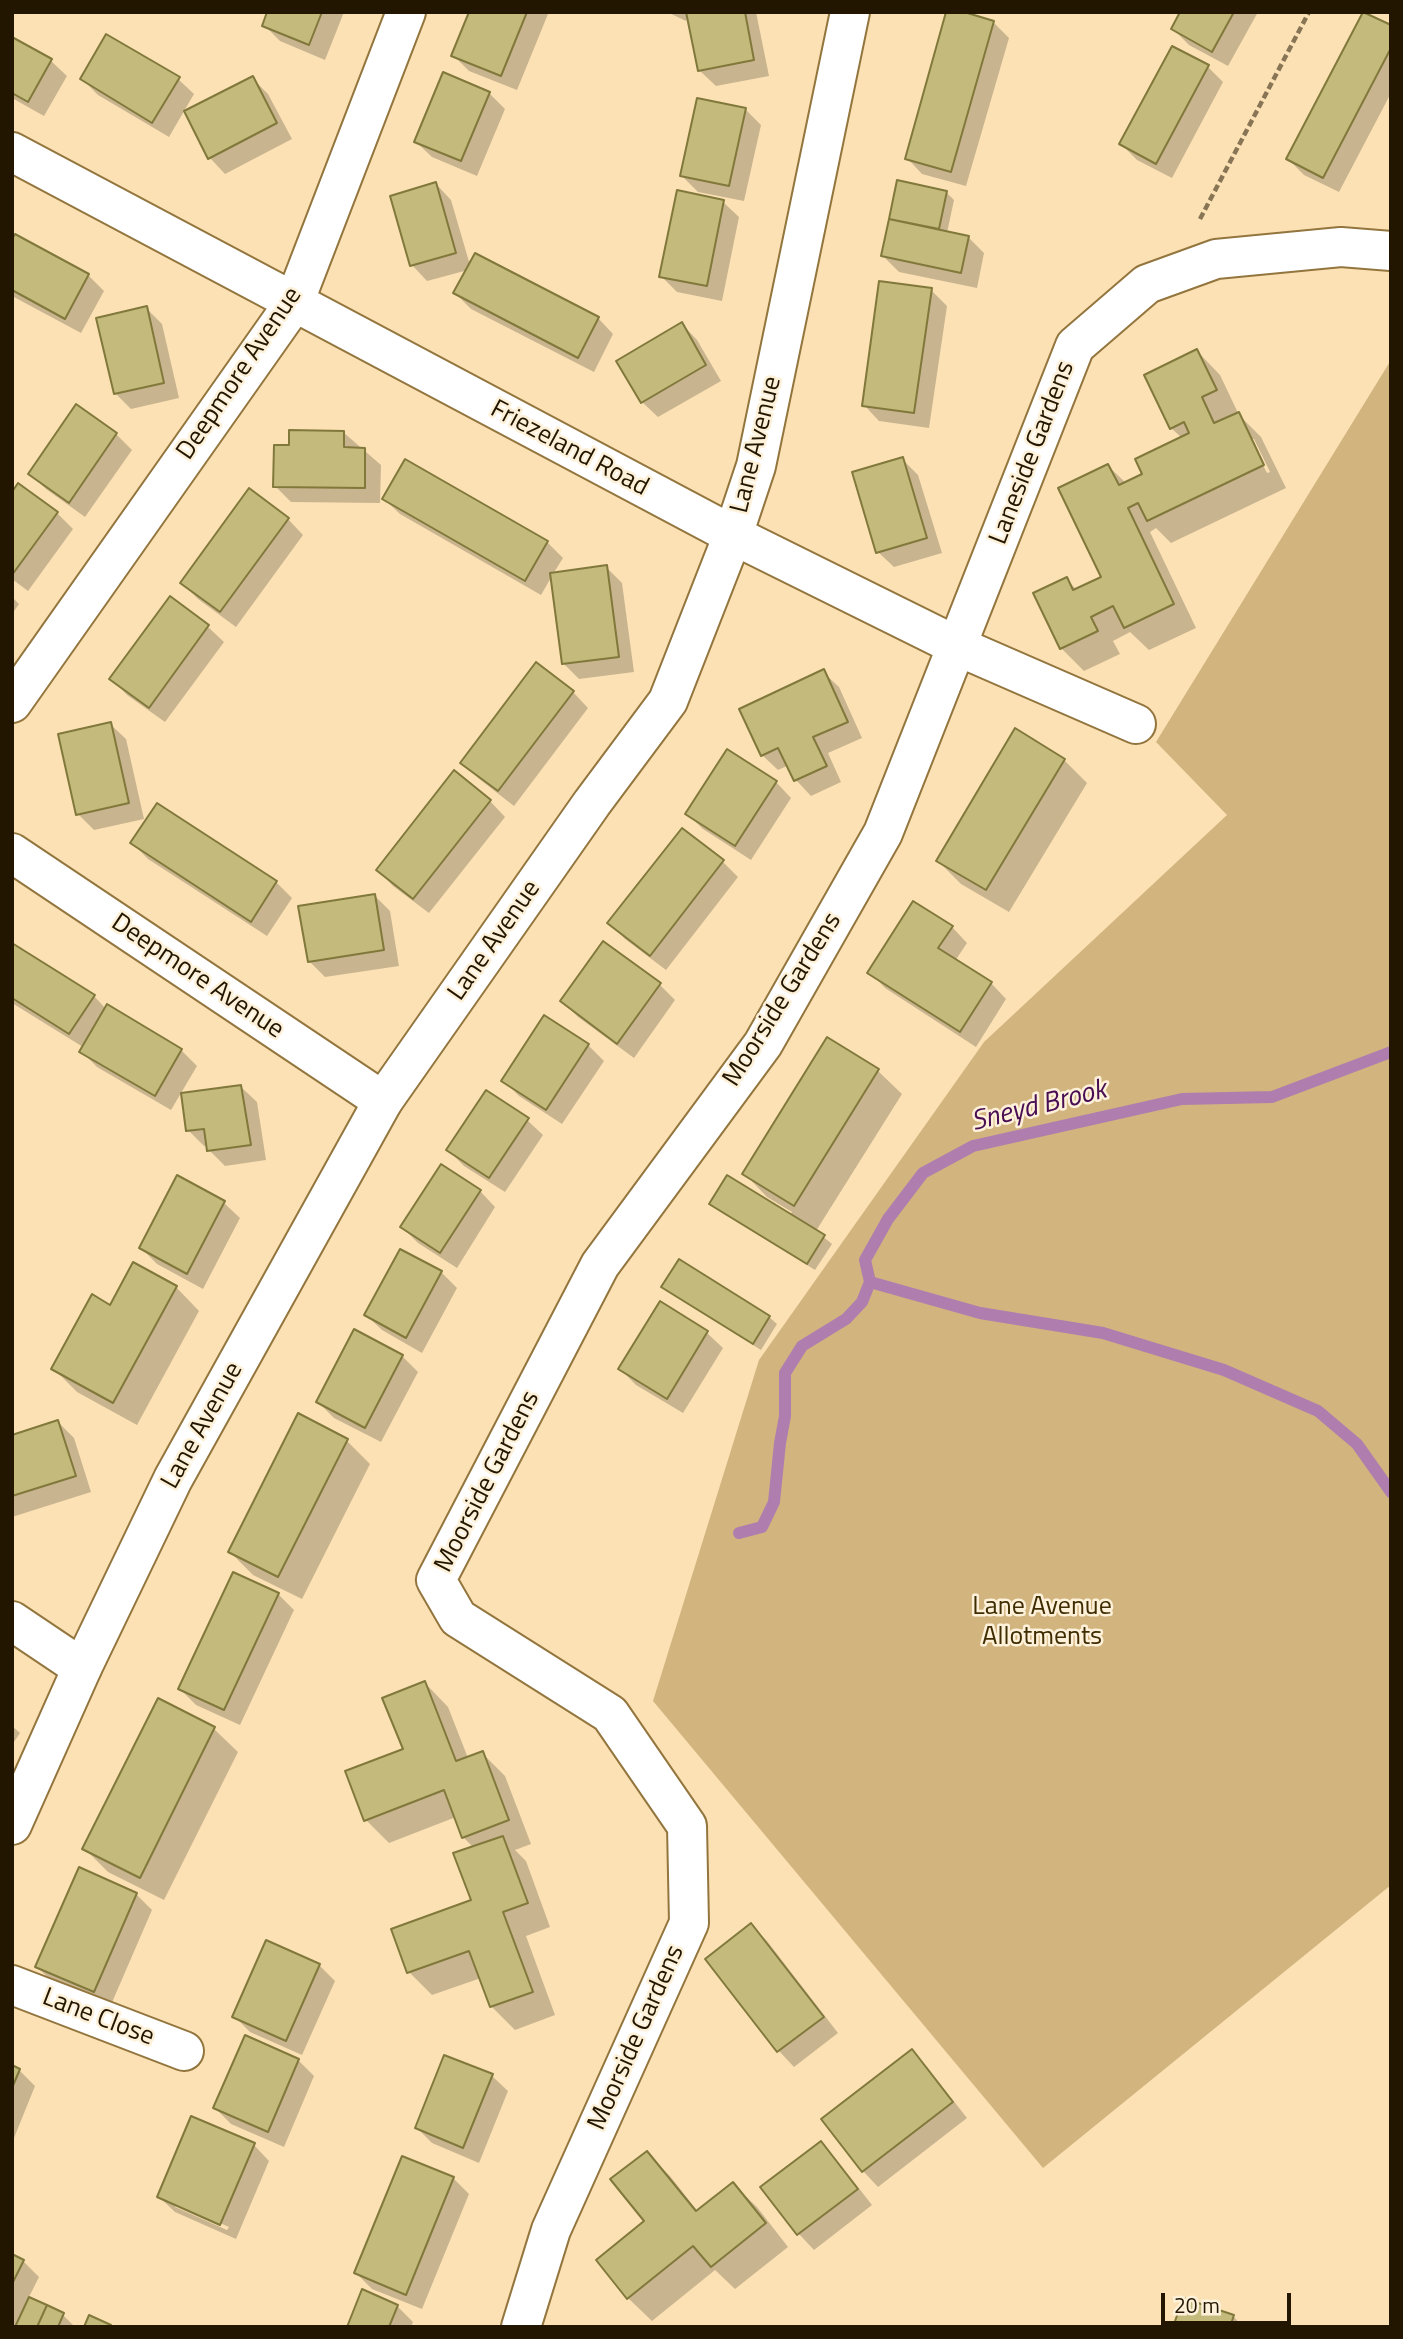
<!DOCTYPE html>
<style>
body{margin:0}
#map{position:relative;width:1403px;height:2339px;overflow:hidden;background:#fce1b4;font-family:"Titillium Web",sans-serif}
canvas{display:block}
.frame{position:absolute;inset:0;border:14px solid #221601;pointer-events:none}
.scale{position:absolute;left:1161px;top:2293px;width:130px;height:32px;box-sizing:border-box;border:4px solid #221601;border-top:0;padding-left:9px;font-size:21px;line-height:24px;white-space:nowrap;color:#221601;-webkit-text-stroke:5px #fef1da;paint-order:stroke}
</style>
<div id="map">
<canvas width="1403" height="2339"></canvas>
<div class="frame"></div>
<div class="scale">20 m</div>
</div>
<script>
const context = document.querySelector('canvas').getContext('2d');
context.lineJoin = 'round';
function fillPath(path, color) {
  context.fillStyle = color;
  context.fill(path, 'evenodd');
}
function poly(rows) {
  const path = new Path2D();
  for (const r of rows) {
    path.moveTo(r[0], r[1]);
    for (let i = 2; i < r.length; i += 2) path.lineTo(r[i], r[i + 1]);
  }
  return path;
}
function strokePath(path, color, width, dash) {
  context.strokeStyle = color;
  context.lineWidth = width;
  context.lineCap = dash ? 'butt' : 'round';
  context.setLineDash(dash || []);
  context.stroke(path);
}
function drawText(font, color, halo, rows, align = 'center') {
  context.font = font + ' "Titillium Web",sans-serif';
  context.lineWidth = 5;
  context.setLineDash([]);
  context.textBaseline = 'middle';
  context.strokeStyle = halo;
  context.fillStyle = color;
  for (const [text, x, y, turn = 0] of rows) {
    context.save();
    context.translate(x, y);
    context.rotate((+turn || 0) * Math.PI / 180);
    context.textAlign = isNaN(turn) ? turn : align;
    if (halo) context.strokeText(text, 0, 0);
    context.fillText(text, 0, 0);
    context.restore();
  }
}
fillPath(poly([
 [1391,360,1391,1885,1043,2168,653,1701,759,1360,984,1042,1227,815,1156,742]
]), '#d2b47f');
fillPath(poly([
 [269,12,344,12,325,60,280,41,264,25],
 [471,12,548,14,517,90,469,71,453,55],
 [667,12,756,12,769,76,716,86,700,71,689,15,686,21],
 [1182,12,1258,12,1228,66,1189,45,1173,29],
 [993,22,1009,38,966,186,922,174,907,158],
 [1391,27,1391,93,1339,192,1304,175,1288,159],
 [12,39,51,61,67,76,44,116,12,98],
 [1208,67,1223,82,1172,178,1137,160,1121,144],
 [252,78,268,94,292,139,225,174,210,158],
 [82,79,178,79,194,94,169,137,98,95],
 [489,93,505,109,477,176,432,157,416,142],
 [745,109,761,125,744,201,698,192,682,176],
 [899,183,947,193,954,200,947,233,968,237,984,253,977,288,899,272,883,256],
 [436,184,451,200,470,265,598,318,613,334,594,372,471,309,455,293,468,270,427,281,412,265],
 [723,202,739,217,722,301,677,292,661,276],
 [16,236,88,275,104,291,81,333,12,296,12,240],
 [931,290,947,306,929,428,879,421,864,405],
 [146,308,162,324,179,398,131,409,115,393],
 [682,324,697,340,721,381,658,417,642,402],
 [1197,351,1220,375,1239,415,1261,437,1286,488,1171,543,1156,528,1150,532,1196,628,1149,650,1130,632,1113,641,1120,654,1084,671,1061,648,1066,579,1077,590,1103,578,1108,466,1126,483,1144,474,1182,438,1171,428],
 [1250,439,1254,439,1270,472,1267,473],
 [343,432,381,465,380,503,291,502,275,486,290,447],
 [116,434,132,450,85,517,46,489,30,474],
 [902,459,918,475,942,553,894,567,878,552],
 [12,495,57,513,73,529,28,591,12,579],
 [384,499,547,542,563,558,553,574,606,567,622,583,634,672,579,679,563,663,552,576,541,595,400,514],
 [288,519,303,535,236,627,198,599,182,583],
 [12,597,19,604,12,614],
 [170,599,208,627,224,642,165,722,127,695,112,679],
 [823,672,839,687,862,738,828,753,841,782,811,796,796,780,789,765,778,770,762,755],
 [573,692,588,708,514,806,478,778,463,762],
 [110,724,126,739,144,819,94,830,78,814],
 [1064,760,1087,783,1009,912,961,884,938,861],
 [776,782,791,798,751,860,703,829,687,814],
 [490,801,505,817,429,913,393,886,378,870],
 [132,843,276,882,292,898,267,936,148,859],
 [722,861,738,877,666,970,625,939,610,923],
 [375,896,390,911,399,966,325,977,309,961],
 [952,927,967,943,955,961,991,983,1006,999,976,1047,885,988,870,972],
 [12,945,94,996,106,1009,107,1006,181,1050,197,1066,171,1110,97,1067,81,1051,83,1047,12,1003],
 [659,984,675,1000,634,1058,578,1017,562,1001],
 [828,1039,878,1071,902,1094,816,1231,832,1244,815,1270,719,1211,711,1204,790,1215,792,1212,767,1197,744,1173],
 [588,1045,604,1061,562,1124,519,1096,503,1080],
 [241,1087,257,1102,266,1160,225,1166,209,1150,208,1146,204,1146,188,1130],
 [527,1120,543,1135,505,1192,464,1166,448,1150],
 [480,1191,495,1207,457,1268,418,1243,402,1227],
 [224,1203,240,1218,203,1289,157,1264,141,1248],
 [441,1272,457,1288,422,1353,382,1330,366,1315],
 [176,1287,199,1311,137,1425,77,1392,54,1369,111,1307],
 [663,1287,769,1317,777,1324,761,1350,671,1294],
 [661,1304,707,1333,723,1348,683,1413,636,1385,620,1369],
 [402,1356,418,1372,381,1442,334,1418,318,1402],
 [58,1422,74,1438,91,1492,12,1517,12,1436],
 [347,1441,370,1464,302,1599,253,1575,230,1552],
 [278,1594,294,1610,240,1725,196,1705,180,1689],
 [425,1683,448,1707,468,1758,482,1753,505,1776,531,1844,515,1850,526,1861,550,1927,526,1936,555,2015,515,2030,491,2006,481,1978,432,1995,409,1972,473,1901,474,1848,463,1837,456,1817,389,1843,366,1820,405,1750],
 [159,1701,214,1729,238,1752,164,1900,108,1872,85,1849],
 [12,1726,20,1733,12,1745],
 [136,1894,152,1910,110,2007,53,1982,37,1967],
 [751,1925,767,1941,838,2033,794,2067,779,2051,707,1959],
 [319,1965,335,1981,302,2055,250,2032,234,2016],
 [912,2052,927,2067,967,2118,878,2187,863,2171],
 [298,2060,314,2076,284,2147,231,2124,215,2108],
 [12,2067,19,2070,35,2086,14,2138],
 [492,2076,508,2091,479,2163,432,2143,417,2128],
 [821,2143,836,2159,872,2205,814,2250,799,2234,763,2187],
 [254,2145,269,2161,236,2239,175,2212,159,2197],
 [175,2203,229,2227,227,2230,175,2207],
 [646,2153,670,2176,698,2212,733,2184,757,2207,788,2247,735,2289,715,2270,652,2321,628,2298,646,2222],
 [453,2178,469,2194,422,2309,372,2289,356,2273],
 [12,2256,23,2261,39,2277,28,2299,63,2315,75,2327,12,2327],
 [397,2306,413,2322,411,2327,348,2327],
 [1233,2316,1243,2327,1175,2327]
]), '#0003');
strokePath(poly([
 [870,1282,980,1313,1103,1333,1224,1370,1318,1411,1357,1444,1391,1492],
 [739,1533,762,1527,774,1502,780,1443,785,1416,785,1373,802,1346,846,1319,862,1302,870,1282,865,1260,888,1219,923,1173,973,1146,1182,1099,1272,1097,1391,1052]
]), '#af7eae', 12);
const building = poly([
 [267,12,322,12,309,45,262,26,267,12],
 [469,12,527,12,501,76,451,56,469,12],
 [686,12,745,12,754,60,698,71,686,12],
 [946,12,964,12,994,21,951,172,905,159,946,12],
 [1180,12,1234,12,1212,52,1171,29,1180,12],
 [1363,12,1391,25,1391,48,1323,178,1286,159,1363,12],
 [106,34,180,77,152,123,80,79,106,34],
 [12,37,52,59,28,102,12,93,12,37],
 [1172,46,1209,65,1156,164,1119,144,1172,46],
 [443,72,490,92,461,161,414,142,443,72],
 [253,76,277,123,208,159,184,111,253,76],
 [697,98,746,108,729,186,680,176,697,98],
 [897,180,947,191,939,229,889,219,897,180],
 [436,182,456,253,410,266,390,196,436,182],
 [677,190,724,200,707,286,659,277,677,190],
 [889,219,969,236,961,273,881,256,889,219],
 [15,234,89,274,65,319,12,290,12,239,15,234],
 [475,253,599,317,578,358,453,293,475,253],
 [879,281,932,288,914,413,862,406,879,281],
 [147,306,164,383,114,394,96,318,147,306],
 [682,322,706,365,641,403,616,361,682,322],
 [1197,349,1217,390,1202,397,1214,423,1239,412,1264,465,1147,521,1138,503,1128,508,1174,604,1124,628,1113,606,1091,617,1098,631,1060,649,1033,593,1067,577,1073,590,1101,577,1058,488,1108,464,1119,485,1142,474,1135,459,1189,433,1184,422,1170,429,1144,375,1197,349],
 [76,404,117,433,69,503,28,474,76,404],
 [289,430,344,431,344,447,365,448,365,488,273,487,274,445,289,445,289,430],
 [903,457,927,538,876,553,852,472,903,457],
 [405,459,548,541,525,581,382,499,405,459],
 [18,483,58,512,12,575,12,492,18,483],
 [249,488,289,518,220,612,180,583,249,488],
 [607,565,619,657,562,664,550,573,607,565],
 [170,596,209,625,149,708,109,679,170,596],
 [536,662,574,691,498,791,460,763,536,662],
 [824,669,848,722,813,737,827,766,794,781,778,748,761,756,739,709,824,669],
 [111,722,129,803,76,815,58,734,111,722],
 [1015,728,1065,759,986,890,936,861,1015,728],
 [727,749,777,781,735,846,685,814,727,749],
 [454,770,491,800,413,899,376,870,454,770],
 [157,803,277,881,251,922,130,843,157,803],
 [682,828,724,860,650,956,607,923,682,828],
 [375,894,384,950,308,962,298,906,375,894],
 [913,901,953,926,938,948,992,982,960,1032,867,973,913,901],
 [603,941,661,983,617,1044,560,1001,603,941],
 [12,943,95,995,69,1034,12,998,12,943],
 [107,1004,182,1049,155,1096,79,1052,107,1004],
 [544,1015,589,1044,546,1110,501,1081,544,1015],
 [827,1037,879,1069,794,1206,742,1174,827,1037],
 [241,1085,251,1145,207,1151,204,1129,186,1131,181,1093,241,1085],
 [486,1090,529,1118,489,1178,446,1150,486,1090],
 [441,1164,481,1190,440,1253,400,1227,441,1164],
 [177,1175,225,1201,187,1274,139,1248,177,1175],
 [727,1175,825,1235,807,1264,709,1204,727,1175],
 [400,1249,442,1271,406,1338,364,1315,400,1249],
 [679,1259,770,1316,753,1344,661,1287,679,1259],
 [133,1262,177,1286,113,1403,51,1369,92,1294,110,1305,133,1262],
 [660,1301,708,1331,667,1399,618,1369,660,1301],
 [354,1329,403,1355,365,1428,316,1402,354,1329],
 [298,1413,348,1439,278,1577,228,1552,298,1413],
 [58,1420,76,1476,12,1496,12,1435,58,1420],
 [233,1572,279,1593,224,1710,178,1689,233,1572],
 [425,1681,456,1761,483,1751,509,1820,462,1838,444,1790,364,1821,345,1771,403,1749,382,1698,425,1681],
 [158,1698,215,1727,140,1878,82,1849,158,1698],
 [503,1836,528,1903,503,1912,533,1992,490,2007,469,1951,407,1973,391,1929,471,1900,453,1853,503,1836],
 [79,1867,137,1893,94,1992,35,1967,79,1867],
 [751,1923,824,2017,777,2052,705,1959,751,1923],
 [266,1940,320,1964,286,2041,232,2017,266,1940],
 [245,2035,299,2059,268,2132,213,2108,245,2035],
 [912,2049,953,2102,862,2172,821,2119,912,2049],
 [444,2055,493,2074,463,2148,415,2128,444,2055],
 [12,2065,20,2069,12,2088,12,2065],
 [191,2116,255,2143,220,2225,157,2197,191,2116],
 [821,2141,858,2189,797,2235,760,2187,821,2141],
 [647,2151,696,2211,733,2182,766,2223,711,2267,693,2246,627,2299,596,2260,644,2221,610,2179,647,2151],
 [402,2156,454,2177,406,2295,354,2273,402,2156],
 [12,2254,24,2260,12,2284,12,2254],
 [362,2289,398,2305,389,2327,347,2327,362,2289],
 [29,2297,47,2305,37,2327,15,2327,29,2297],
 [1183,2298,1234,2315,1230,2327,1173,2327,1183,2298],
 [47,2305,64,2313,58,2327,37,2327,47,2305],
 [89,2315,111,2325,110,2327,84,2327,89,2315]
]);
fillPath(building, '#c3ba7c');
strokePath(building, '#81783b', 2);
const street = poly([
 [12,152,733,535,957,646,1136,724],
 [12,703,294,303,406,12],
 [12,853,383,1101],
 [12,1621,82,1668],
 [12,1985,184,2051],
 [521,2327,551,2230,689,1923,687,1826,610,1714,458,1618,436,1580,600,1265,763,1044,883,833,1075,346,1147,284,1216,259,1341,247,1391,251]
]);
const secondary = poly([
 [12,1825,82,1668,173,1479,383,1101,592,803,668,701,733,535,756,466,850,12]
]);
strokePath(street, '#93753e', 42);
strokePath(secondary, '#93753e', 42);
strokePath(poly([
 [1200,219,1309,12]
]), '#887555', 4.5, [7, 3.5]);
strokePath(street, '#fff', 38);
strokePath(secondary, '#fff', 38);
drawText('26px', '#221601', '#fef1da', [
 ["Deepmore Avenue",240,374,-56],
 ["Lane Avenue",757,445,-76],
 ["Friezeland Road",569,449,28],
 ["Laneside Gardens",1033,453,-69],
 ["Lane Avenue",495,941,-55],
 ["Deepmore Avenue",197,977,34],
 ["Moorside Gardens",783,1000,-58],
 ["Lane Avenue",203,1426,-61],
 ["Moorside Gardens",488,1482,-63],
 ["Lane Close",98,2018,21],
 ["Moorside Gardens",637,2038,-66]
]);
drawText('26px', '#3f2c01', '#fef1da', [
 ["Lane Avenue",1042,1608],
 ["Allotments",1042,1638]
]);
drawText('italic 28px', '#480d52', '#fef1da', [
 ["Sneyd Brook",1039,1107,-14]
]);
</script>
